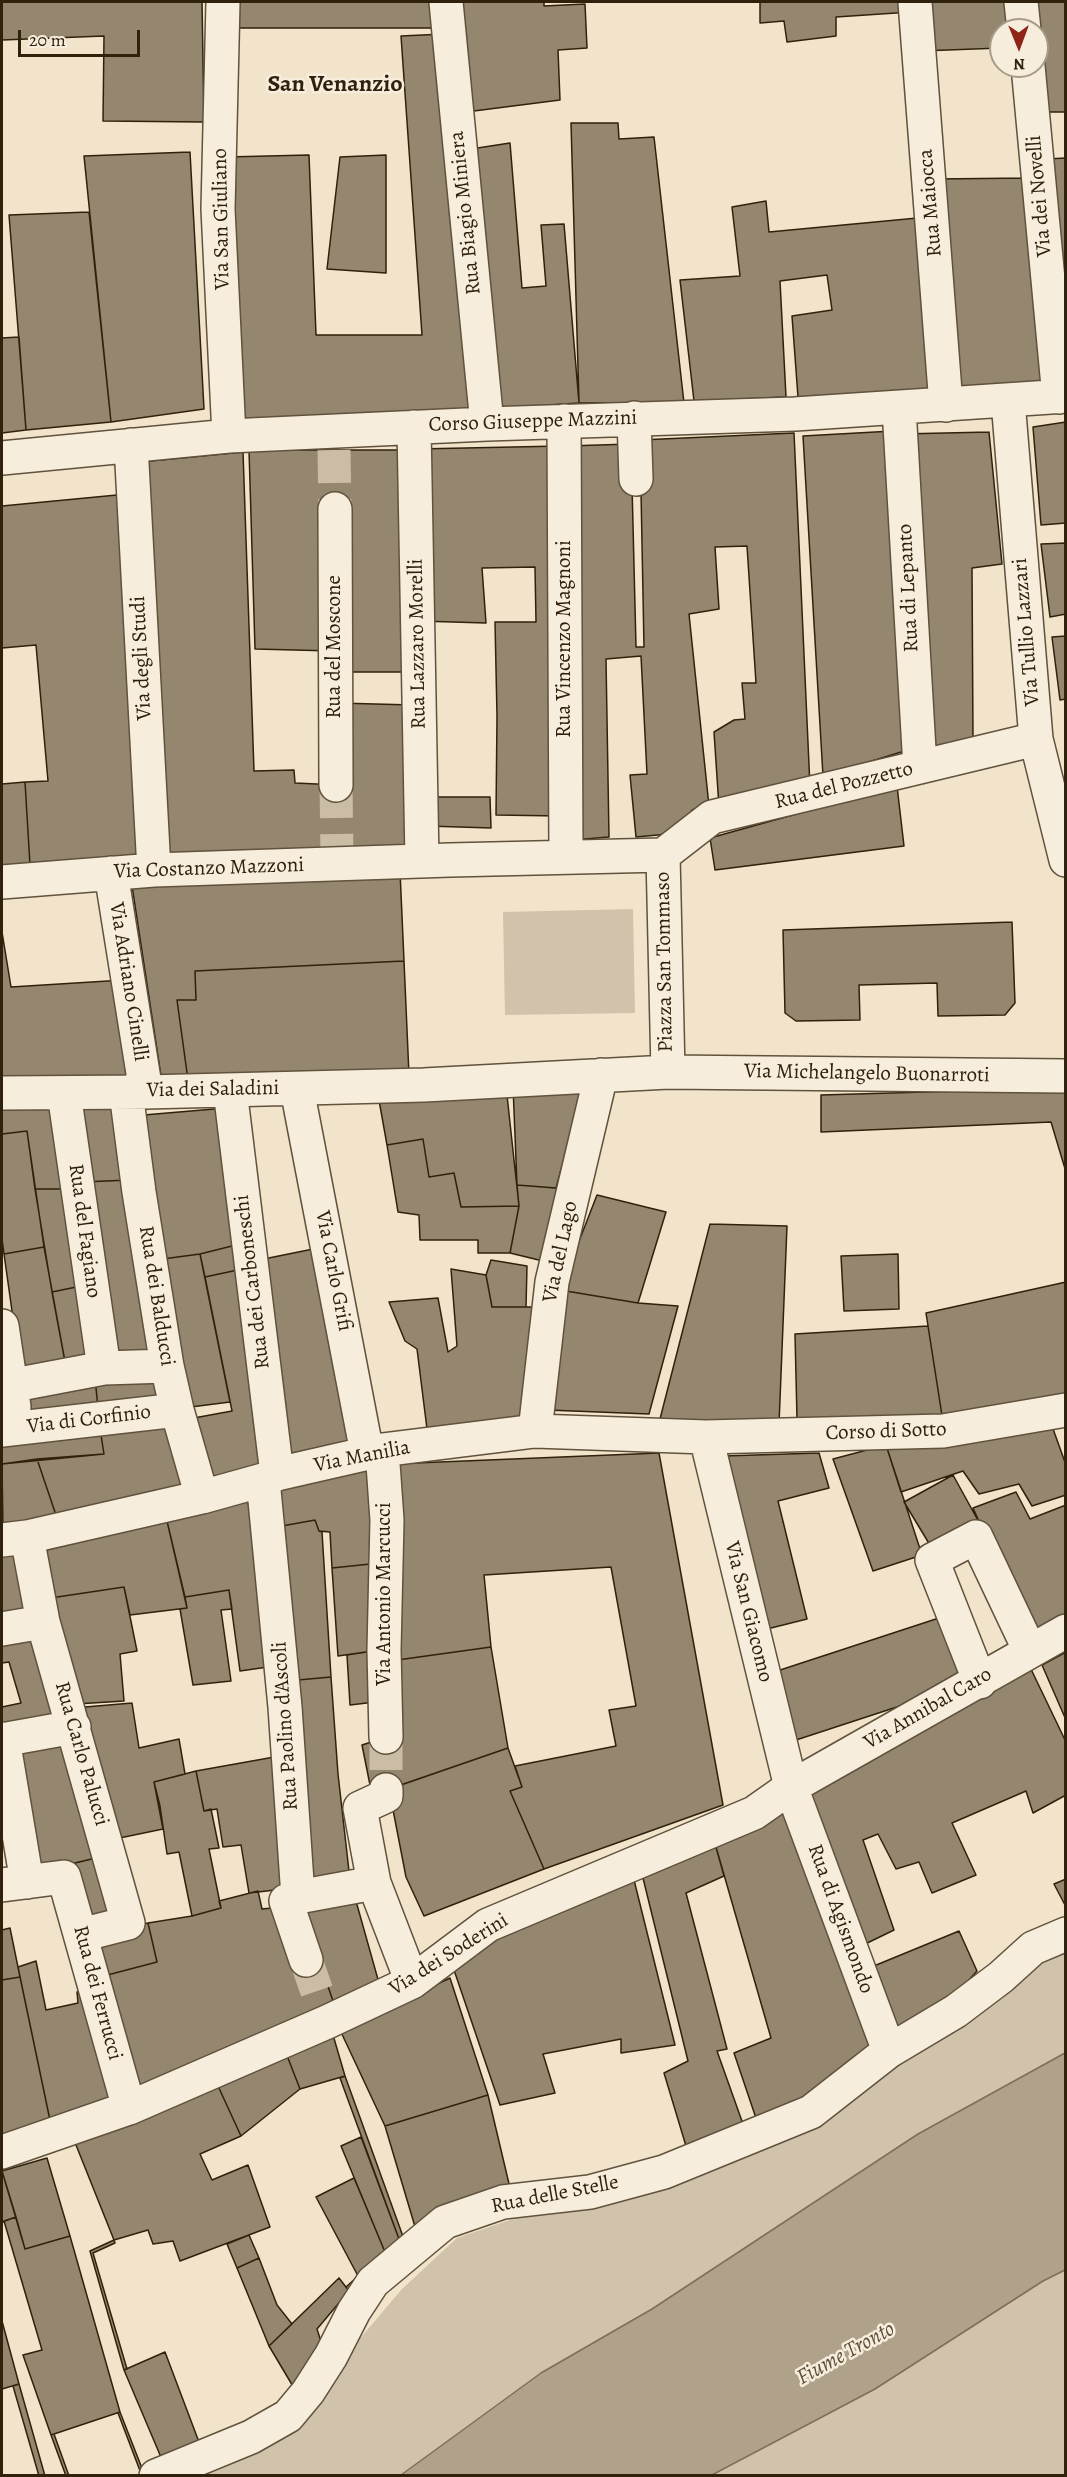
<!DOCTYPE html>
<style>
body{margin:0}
#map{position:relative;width:1067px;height:2477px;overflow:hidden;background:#f2e3cb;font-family:Alegreya,serif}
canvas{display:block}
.frame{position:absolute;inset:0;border:3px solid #30210c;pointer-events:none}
.north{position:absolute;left:989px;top:18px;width:60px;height:60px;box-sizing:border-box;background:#f7eddd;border:2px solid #a79b89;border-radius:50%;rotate:179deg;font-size:16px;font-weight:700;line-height:24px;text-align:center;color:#30210c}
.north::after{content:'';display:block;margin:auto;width:21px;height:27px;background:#8f2418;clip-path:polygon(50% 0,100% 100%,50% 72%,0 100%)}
.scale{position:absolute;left:18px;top:30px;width:122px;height:27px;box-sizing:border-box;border:3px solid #30210c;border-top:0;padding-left:8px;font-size:18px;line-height:21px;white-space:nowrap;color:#30210c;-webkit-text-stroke:4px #f7eddd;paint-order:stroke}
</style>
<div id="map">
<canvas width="1067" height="2477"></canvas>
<div class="frame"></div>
<div class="north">N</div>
<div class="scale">20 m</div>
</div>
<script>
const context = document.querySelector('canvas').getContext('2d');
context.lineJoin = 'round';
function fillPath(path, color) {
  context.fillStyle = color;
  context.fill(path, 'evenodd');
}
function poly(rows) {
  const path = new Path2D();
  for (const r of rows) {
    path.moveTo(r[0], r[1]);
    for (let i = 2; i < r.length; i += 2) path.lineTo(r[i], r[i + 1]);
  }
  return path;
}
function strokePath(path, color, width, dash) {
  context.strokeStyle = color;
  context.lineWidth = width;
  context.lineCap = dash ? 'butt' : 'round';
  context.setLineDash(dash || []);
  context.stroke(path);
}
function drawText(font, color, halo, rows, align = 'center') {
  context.font = font + ' Alegreya,serif';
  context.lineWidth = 5;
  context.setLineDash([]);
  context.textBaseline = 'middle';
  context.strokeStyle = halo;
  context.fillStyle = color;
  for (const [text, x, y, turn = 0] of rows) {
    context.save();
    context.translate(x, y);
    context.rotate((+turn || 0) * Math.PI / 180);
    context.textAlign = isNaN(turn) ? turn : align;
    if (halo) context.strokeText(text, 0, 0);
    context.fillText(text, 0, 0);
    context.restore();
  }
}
fillPath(poly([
 [633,909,635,1013,505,1015,503,912],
 [1065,1945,1065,2053,918,2134,652,2309,541,2373,401,2475,190,2476,295,2415,402,2289,457,2238,589,2193,812,2110],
 [1065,2270,1065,2475,712,2476,875,2389,1043,2281]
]), '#d1c2ab');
const water = poly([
 [1065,2053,1065,2270,1043,2281,875,2389,712,2475,401,2475,541,2373,652,2309,918,2134,1065,2053]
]);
fillPath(water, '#b0a18a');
strokePath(water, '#7d6e58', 1.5);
const building = poly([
 [2,2,202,2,204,122,103,121,104,36,2,40,2,2],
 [238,2,441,2,445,28,238,28,238,2],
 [453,2,544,2,544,6,585,4,587,48,558,50,560,100,466,112,453,2],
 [760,2,911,2,911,12,836,17,836,36,787,42,784,21,760,23,760,2],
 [919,2,1012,2,1016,30,1001,30,1001,48,921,51,919,2],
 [1035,2,1066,2,1066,112,1042,112,1035,2],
 [444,34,480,409,240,424,226,157,309,155,316,335,422,335,401,36,444,34],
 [571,123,618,123,619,139,654,137,684,403,579,403,571,123],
 [510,143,522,288,546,286,541,225,564,224,579,403,491,409,471,149,510,143],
 [190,152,204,409,111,422,84,156,190,152],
 [386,155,386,273,327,269,340,157,386,155],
 [1066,158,1066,359,1047,159,1066,158],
 [1027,178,1042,384,954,387,935,179,1027,178],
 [766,201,769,232,928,217,941,390,798,397,792,316,832,310,827,275,780,281,786,397,694,401,680,280,740,276,732,207,766,201],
 [89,212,111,422,26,430,9,215,89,212],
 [19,337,26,430,2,433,2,338,19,337],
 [1066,422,1066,523,1041,525,1033,427,1066,422],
 [893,431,911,749,823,776,803,436,893,431],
 [989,432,1002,564,972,568,973,740,924,748,901,434,989,432],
 [794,433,810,787,719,807,714,732,734,720,745,719,742,683,756,683,747,546,715,547,719,609,689,614,709,806,692,810,680,833,636,837,630,775,647,774,641,656,606,659,609,837,573,840,567,446,631,444,636,647,644,647,640,440,794,433],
 [561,446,560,816,496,815,497,716,495,622,536,622,535,567,482,568,486,623,419,621,417,449,561,446],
 [249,450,410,450,411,672,341,672,333,651,255,649,249,450],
 [243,452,254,771,294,770,295,783,338,785,337,703,413,705,412,854,160,864,140,462,243,452],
 [117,495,148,858,30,865,25,782,48,781,36,645,2,648,2,506,117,495],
 [1066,543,1066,614,1050,617,1041,544,1066,543],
 [1066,636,1066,699,1060,700,1052,637,1066,636],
 [25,782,30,865,2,867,2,784,25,782],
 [897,786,904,846,715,870,710,838,897,786],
 [428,797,490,797,491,828,427,826,428,797],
 [400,871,404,961,195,971,196,1000,177,1000,188,1080,161,1076,131,879,400,871],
 [1012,922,1015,1003,1005,1015,938,1016,937,983,859,985,860,1020,796,1021,785,1013,783,930,1012,922],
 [2,932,11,987,124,980,139,1085,2,1079,2,932],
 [404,961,409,1075,188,1080,177,1000,196,1000,195,971,404,961],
 [585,1082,556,1188,517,1185,513,1086,585,1082],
 [506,1086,519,1206,461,1207,454,1173,429,1177,423,1139,387,1145,377,1089,506,1086],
 [1066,1088,1066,1172,1051,1122,821,1132,821,1095,1066,1088],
 [2,1101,65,1103,74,1189,35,1189,27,1131,2,1134,2,1101],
 [73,1102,116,1102,130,1180,82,1182,73,1102],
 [226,1108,244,1243,200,1254,155,1260,132,1116,226,1108],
 [27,1131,44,1247,4,1254,2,1239,2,1134,27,1131],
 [423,1139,429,1177,454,1173,461,1207,519,1206,510,1253,478,1253,478,1240,420,1240,419,1215,398,1212,387,1145,423,1139],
 [130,1180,161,1356,109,1363,82,1182,130,1180],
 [517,1185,568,1189,547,1262,510,1253,519,1206,517,1185],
 [35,1189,74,1189,91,1284,52,1292,35,1189],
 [597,1195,666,1212,638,1303,560,1290,597,1195],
 [710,1224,787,1226,779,1424,660,1419,710,1224],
 [244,1243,247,1268,205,1277,200,1254,244,1243],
 [44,1247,66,1367,21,1375,4,1254,44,1247],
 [323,1247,357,1449,282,1464,254,1261,323,1247],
 [200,1254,230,1402,183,1408,155,1260,200,1254],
 [898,1254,899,1309,844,1311,841,1256,898,1254],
 [491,1260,527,1266,526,1307,492,1307,486,1275,491,1260],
 [247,1268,273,1465,203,1484,183,1420,232,1411,205,1277,247,1268],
 [451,1269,486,1275,492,1307,541,1307,529,1416,427,1429,417,1349,405,1341,389,1302,438,1298,448,1352,457,1346,451,1269],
 [1066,1282,1066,1400,943,1422,926,1313,1066,1282],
 [91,1284,99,1360,66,1367,52,1292,91,1284],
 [560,1290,638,1303,678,1306,649,1414,547,1410,560,1290],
 [928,1326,943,1422,797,1419,795,1334,928,1326],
 [164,1374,169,1403,98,1408,95,1378,164,1374],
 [95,1378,98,1408,22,1418,16,1392,95,1378],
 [174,1418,196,1489,58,1521,37,1459,104,1454,100,1429,174,1418],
 [1052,1426,1066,1465,1066,1495,1032,1506,1019,1484,979,1494,963,1471,901,1492,886,1445,1052,1426],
 [100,1429,104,1454,2,1464,2,1435,100,1429],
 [886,1445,922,1555,873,1571,833,1459,886,1445],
 [659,1453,723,1805,544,1869,510,1791,522,1787,515,1766,616,1746,609,1710,636,1706,611,1567,484,1575,491,1647,390,1661,391,1464,659,1453],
 [819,1453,829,1488,778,1501,807,1619,767,1629,724,1456,819,1453],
 [37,1459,58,1521,3,1532,2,1464,37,1459],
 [375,1465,380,1563,332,1568,330,1532,319,1531,315,1520,271,1528,269,1486,375,1465],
 [953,1475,980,1524,933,1550,904,1502,953,1475],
 [259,1492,275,1666,240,1671,229,1590,185,1597,167,1521,259,1492],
 [1016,1492,1030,1519,1066,1505,1066,1619,1031,1637,973,1508,1016,1492],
 [315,1520,319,1531,322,1532,331,1677,287,1681,271,1528,315,1520],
 [167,1521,187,1608,130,1615,124,1587,44,1599,34,1553,167,1521],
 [21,1543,39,1617,2,1623,2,1545,21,1543],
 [380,1563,373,1651,338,1656,332,1568,380,1563],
 [124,1587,137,1651,120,1654,124,1701,76,1704,44,1599,124,1587],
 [229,1590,232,1609,221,1610,231,1681,193,1685,180,1609,187,1608,185,1597,229,1590],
 [942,1617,964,1685,793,1741,771,1673,942,1617],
 [35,1629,65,1719,2,1726,2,1707,21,1703,9,1662,2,1663,2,1636,35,1629],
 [491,1647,508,1748,372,1795,362,1745,396,1734,390,1661,491,1647],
 [373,1651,375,1702,350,1705,347,1655,373,1651],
 [1066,1652,1066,1720,1042,1665,1066,1652],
 [1029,1665,1066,1742,1066,1795,1033,1813,1026,1791,952,1823,976,1875,932,1893,919,1862,896,1869,878,1834,863,1840,894,1930,857,1948,801,1792,1029,1665],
 [331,1677,338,1774,350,1880,300,1888,287,1681,331,1677],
 [132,1703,139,1748,179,1739,185,1774,154,1782,163,1829,110,1840,85,1707,132,1703],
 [70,1736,104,1856,29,1874,6,1746,70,1736],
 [508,1748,522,1787,510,1791,544,1869,424,1916,406,1877,389,1789,508,1748],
 [280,1756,293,1888,249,1893,241,1845,223,1847,217,1809,204,1811,196,1771,280,1756],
 [196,1771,204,1811,211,1809,219,1848,209,1849,221,1908,192,1916,179,1852,167,1854,160,1806,154,1782,196,1771],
 [788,1795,880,2052,760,2130,734,2053,771,2038,714,1840,788,1795],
 [714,1840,724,1876,686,1893,727,2049,717,2051,743,2124,686,2146,664,2073,688,2061,642,1874,714,1840],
 [104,1856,118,1918,88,1926,67,1865,104,1856],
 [1066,1879,1066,1907,1054,1884,1066,1879],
 [634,1880,675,2045,621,2053,621,2039,543,2054,555,2093,500,2105,454,1970,488,1942,634,1880],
 [258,1891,262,1909,282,1907,318,1957,334,2004,129,2098,96,1978,157,1962,148,1923,192,1916,221,1908,219,1901,258,1891],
 [354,1894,379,1983,334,2004,318,1957,294,1908,354,1894],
 [148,1923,157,1962,96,1978,84,1937,148,1923],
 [10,1928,20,1977,2,1980,2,1930,10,1928],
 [959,1931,977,1971,947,2005,896,2036,869,1968,959,1931],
 [36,1961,46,2010,78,2003,77,1992,90,1989,123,2100,51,2125,18,1967,36,1961],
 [20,1977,51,2125,2,2135,2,1980,20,1977],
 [450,1978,488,2095,385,2126,340,2030,450,1978],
 [333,2035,345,2076,300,2089,286,2053,333,2035],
 [286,2053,300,2089,241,2136,218,2086,286,2053],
 [345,2076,405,2242,349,2291,346,2287,399,2239,340,2078,345,2076],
 [218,2086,241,2136,200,2154,212,2180,248,2165,270,2227,180,2261,173,2241,153,2244,148,2230,114,2240,74,2140,218,2086],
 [488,2095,510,2188,416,2230,385,2126,488,2095],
 [361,2137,399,2239,385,2252,341,2146,361,2137],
 [47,2158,70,2236,25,2249,2,2171,47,2158],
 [2,2171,16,2217,2,2222,2,2171],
 [354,2178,385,2252,358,2276,316,2197,354,2178],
 [16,2217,25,2249,70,2236,120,2412,51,2435,23,2355,42,2350,4,2221,16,2217],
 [249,2235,259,2258,237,2268,227,2244,249,2235],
 [114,2240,115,2243,93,2253,127,2369,124,2370,90,2251,114,2240],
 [259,2258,277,2305,292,2324,269,2346,237,2268,259,2258],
 [339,2278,349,2291,317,2329,324,2351,294,2388,269,2346,339,2278],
 [2,2321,19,2384,2,2389,2,2321],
 [165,2352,202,2450,166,2469,124,2370,165,2352],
 [19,2384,45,2476,39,2476,13,2386,19,2384],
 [120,2412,145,2476,142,2476,118,2413,120,2412],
 [54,2434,69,2476,66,2476,51,2435,54,2434]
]);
fillPath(building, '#95866f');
strokePath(building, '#30210c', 1.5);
strokePath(poly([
 [334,450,335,509],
 [336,785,337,857],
 [386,1737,386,1790],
 [306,1960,323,2009]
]), '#cbbca5', 33, [33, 16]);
const minor = poly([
 [223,2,218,209,229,436],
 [446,2,487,424],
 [915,2,946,405],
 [1021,2,1024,30],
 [1028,66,1059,397],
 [1008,401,1036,739,1066,860],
 [899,408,920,767],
 [634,418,636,479],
 [564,421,566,857],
 [414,427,422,861],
 [131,445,154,870],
 [2,458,229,436,487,424,795,414,1066,396],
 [335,509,336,785],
 [663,855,712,817,1036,739],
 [111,873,146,1092],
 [2,882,154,870,450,860,663,855,668,1072],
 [297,1089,367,1453],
 [230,1090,277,1474],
 [126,1092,139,1192,167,1366,177,1410,202,1497],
 [2,1093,146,1092,424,1085,668,1072,1066,1076],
 [64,1093,104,1368],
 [2,1326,14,1407],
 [9,1386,104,1368,167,1366],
 [2,1430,177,1410],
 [535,1431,552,1282,601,1075],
 [706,1437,791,1787,889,2051],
 [382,1450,387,1520,384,1650,386,1737],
 [263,1480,285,1707,298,1897,286,1901,306,1960],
 [27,1537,43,1622,128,1923,81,1935],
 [2,1540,27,1537,202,1497,263,1480,277,1474,382,1450,535,1431,706,1437,943,1431,1066,1410],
 [2,1629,43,1622],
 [980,1682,932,1560,976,1537,1030,1651],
 [3,1739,27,1882],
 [2,1740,74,1727],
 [386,1790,386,1796,360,1808,374,1883,412,1982],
 [2,1885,64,1877,129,2108],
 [298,1897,374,1883],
 [2,2152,129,2108,327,2022,412,1982,488,1925,754,1813,791,1787,1066,1631],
 [156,2476,251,2437,288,2416,308,2392,331,2356,354,2311,373,2282,445,2222,503,2202,590,2192,664,2172,811,2112,889,2051,956,2011,1001,1977,1033,1948,1066,1934]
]);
strokePath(minor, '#60523c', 36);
strokePath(minor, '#f7eddd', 33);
drawText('21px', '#30210c', '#f7eddd', [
 ["Via dei Novelli",1040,196,-95],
 ["Rua Maiocca",931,203,-95],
 ["Rua Biagio Miniera",466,213,-96],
 ["Via San Giuliano",222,219,-91],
 ["Corso Giuseppe Mazzini",533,422,-2],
 ["Rua di Lepanto",909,588,-93],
 ["Via Tullio Lazzari",1027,632,-95],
 ["Rua Vincenzo Magnoni",565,639,-90],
 ["Rua Lazzaro Morelli",418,644,-91],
 ["Rua del Moscone",335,647,-90],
 ["Via degli Studi",142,658,-93],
 ["Rua del Pozzetto",844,786,-14],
 ["Via Costanzo Mazzoni",209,869,-2],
 ["Piazza San Tommaso",665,962,-91],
 ["Via Adriano Cinelli",128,982,81],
 ["Via Michelangelo Buonarroti",867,1074,1],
 ["Via dei Saladini",213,1090,-1],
 ["Rua del Fagiano",84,1231,82],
 ["Via del Lago",561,1252,-78],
 ["Via Carlo Grifi",333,1271,79],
 ["Rua dei Carboneschi",253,1282,-97],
 ["Rua dei Balducci",156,1296,81],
 ["Via di Corfinio",89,1420,-7],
 ["Corso di Sotto",886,1432,-2],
 ["Via Manilia",362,1457,-11],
 ["Via Antonio Marcucci",385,1594,-90],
 ["Via San Giacomo",748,1612,76],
 ["Via Annibal Caro",928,1709,-30],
 ["Rua Paolino d'Ascoli",286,1726,-94],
 ["Rua Carlo Palucci",81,1754,74],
 ["Rua di Agismondo",840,1919,70],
 ["Via dei Soderini",449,1955,-32],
 ["Rua dei Ferrucci",97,1993,75],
 ["Rua delle Stelle",555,2195,-11]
]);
drawText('italic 22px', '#5d4e38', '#f7eddd', [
 ["Fiume Tronto",846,2354,-29]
]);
drawText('bold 24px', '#30210c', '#f7eddd', [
 ["San Venanzio",335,85]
]);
</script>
